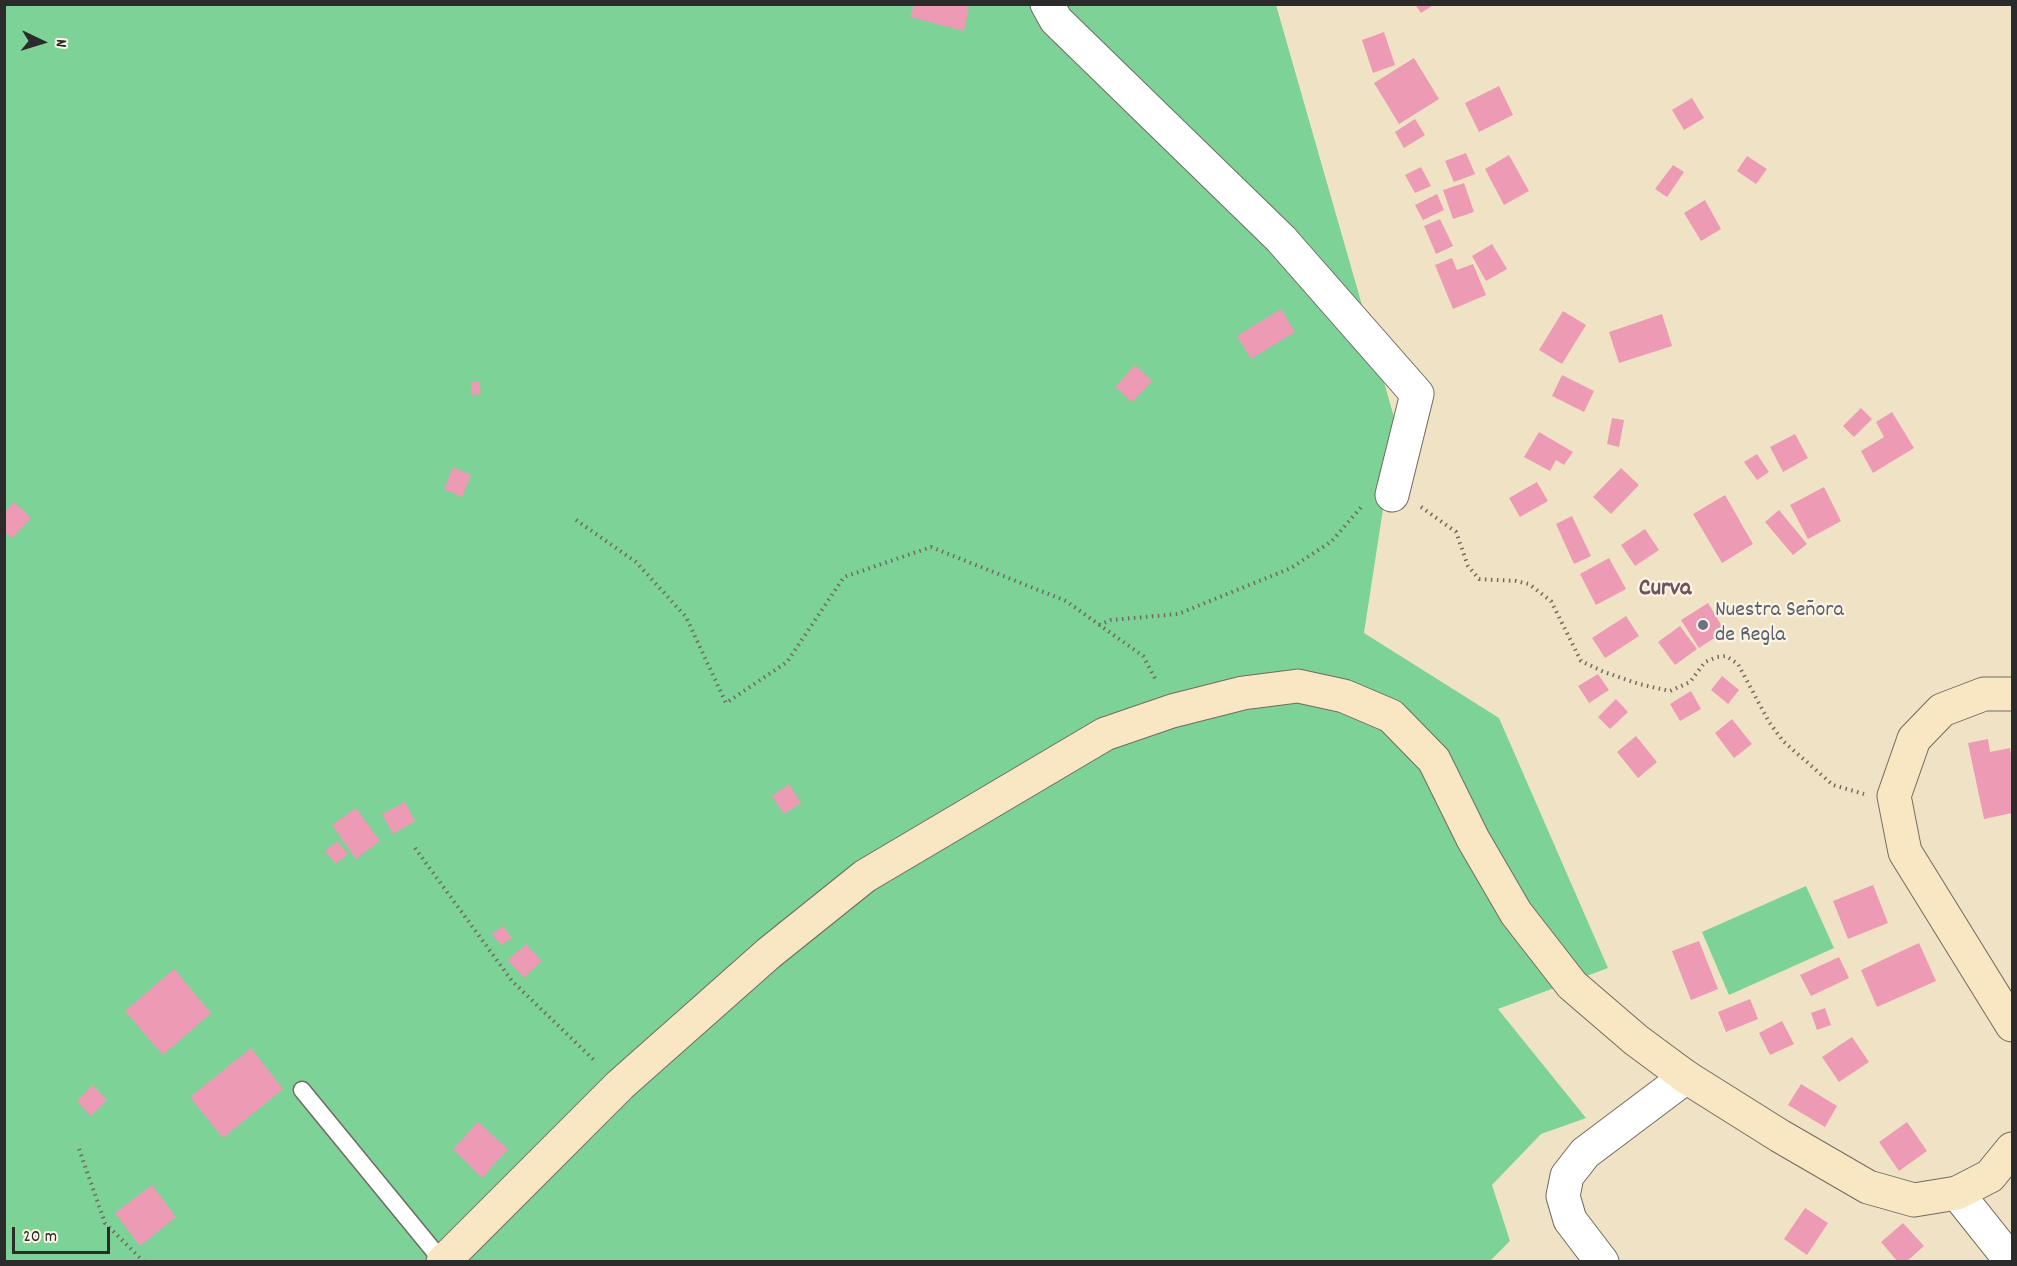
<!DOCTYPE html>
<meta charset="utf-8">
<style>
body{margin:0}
#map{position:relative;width:2017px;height:1266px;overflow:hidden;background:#f0e3c5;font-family:Dekko,sans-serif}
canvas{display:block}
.frame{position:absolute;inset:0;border:6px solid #2b2b2b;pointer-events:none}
.north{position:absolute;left:12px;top:12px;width:60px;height:60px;-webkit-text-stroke:4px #fcf5e5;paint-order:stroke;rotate:94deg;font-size:16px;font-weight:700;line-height:24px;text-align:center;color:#2b2b2b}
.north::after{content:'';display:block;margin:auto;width:21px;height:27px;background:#2b2b2b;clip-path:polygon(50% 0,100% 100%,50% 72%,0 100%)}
.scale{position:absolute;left:12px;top:1227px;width:98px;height:27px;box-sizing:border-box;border:3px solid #2b2b2b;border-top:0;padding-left:8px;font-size:18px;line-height:21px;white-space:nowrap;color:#2b2b2b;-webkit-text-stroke:4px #fcf5e5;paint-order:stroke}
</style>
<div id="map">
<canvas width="2017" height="1266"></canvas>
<div class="frame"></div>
<div class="north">N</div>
<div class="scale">20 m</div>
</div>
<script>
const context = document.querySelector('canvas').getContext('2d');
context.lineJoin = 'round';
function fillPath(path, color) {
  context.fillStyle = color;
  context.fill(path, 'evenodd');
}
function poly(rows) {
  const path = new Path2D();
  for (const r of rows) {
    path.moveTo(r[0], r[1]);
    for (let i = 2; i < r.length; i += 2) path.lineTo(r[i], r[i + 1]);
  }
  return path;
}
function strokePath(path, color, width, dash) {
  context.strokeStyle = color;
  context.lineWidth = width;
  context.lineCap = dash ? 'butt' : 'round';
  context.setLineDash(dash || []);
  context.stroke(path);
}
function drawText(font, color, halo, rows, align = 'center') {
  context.font = font + ' Dekko,sans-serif';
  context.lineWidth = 4.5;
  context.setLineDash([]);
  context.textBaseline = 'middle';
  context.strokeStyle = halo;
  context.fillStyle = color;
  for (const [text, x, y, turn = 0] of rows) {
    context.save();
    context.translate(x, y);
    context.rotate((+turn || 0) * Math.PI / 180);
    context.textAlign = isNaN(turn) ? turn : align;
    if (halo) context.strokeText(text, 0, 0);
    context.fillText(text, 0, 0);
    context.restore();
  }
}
fillPath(poly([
 [5,5,1276,5,1396,424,1364,633,1499,718,1608,968,1498,1009,1586,1118,1541,1134,1492,1185,1510,1241,1489,1262,5,1262],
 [1806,886,1834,948,1729,995,1702,932]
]), '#7dd397');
fillPath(poly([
 [914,4,958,4,969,7,964,31,910,17],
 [1415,4,1435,4,1421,13],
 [1384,32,1395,65,1373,73,1362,40],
 [1414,58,1439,99,1399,124,1374,83],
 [1499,86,1513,115,1479,132,1465,103],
 [1692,98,1704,118,1684,130,1672,110],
 [1415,119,1425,135,1404,148,1395,132],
 [1466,153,1475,174,1454,182,1445,161],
 [1509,155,1529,191,1504,205,1485,169],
 [1747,156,1767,169,1756,184,1737,171],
 [1673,165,1684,172,1667,197,1655,189],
 [1421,167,1431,186,1415,193,1405,175],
 [1464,183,1474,212,1453,219,1443,190],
 [1437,194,1444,210,1423,220,1415,205],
 [1705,200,1721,229,1701,241,1684,213],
 [1440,219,1453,246,1436,254,1424,226],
 [1492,244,1507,269,1486,281,1472,256],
 [1452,258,1457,270,1473,264,1486,295,1453,309,1435,265],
 [1281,309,1295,332,1251,359,1237,336],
 [1563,311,1586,325,1562,364,1539,350],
 [1662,314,1672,346,1619,363,1609,332],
 [1135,365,1152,381,1132,402,1115,387],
 [1562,375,1594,391,1584,412,1552,396],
 [479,381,481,394,472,395,471,382],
 [1861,408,1872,419,1854,437,1843,426],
 [1892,412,1914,448,1873,473,1861,451,1884,437,1876,422],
 [1612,418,1624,420,1619,447,1607,444],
 [1539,432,1573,452,1564,465,1556,460,1550,471,1524,457],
 [1795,434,1808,458,1783,472,1770,447],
 [1757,454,1769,472,1757,480,1744,462],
 [453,467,471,475,462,497,444,489],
 [1621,468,1639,485,1611,514,1593,497],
 [1537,482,1548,501,1520,517,1509,498],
 [1824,487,1841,521,1808,539,1790,505],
 [1725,495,1753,544,1722,563,1693,514],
 [14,502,31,518,12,538,4,531,4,513],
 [1779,510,1807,544,1793,555,1765,522],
 [1572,516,1591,556,1574,564,1556,524],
 [1645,529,1659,550,1635,566,1621,545],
 [1609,558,1626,589,1596,605,1580,574],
 [1708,603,1725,631,1699,648,1681,620],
 [1626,616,1639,636,1605,658,1592,638],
 [1680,626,1697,649,1675,665,1658,642],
 [1598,674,1609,690,1589,703,1578,686],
 [1722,676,1739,690,1728,704,1711,690],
 [1691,691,1701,709,1680,721,1670,704],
 [1616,699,1628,712,1610,729,1598,717],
 [1732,719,1752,744,1734,758,1715,733],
 [1636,736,1657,762,1638,778,1617,752],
 [1988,739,1990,752,2010,748,2012,761,2012,813,1984,819,1968,743],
 [789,784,801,803,784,814,772,796],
 [405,802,415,821,393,834,382,814],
 [356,808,380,841,356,859,332,825],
 [337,841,348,854,336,864,325,851],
 [1873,885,1888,923,1848,939,1833,901],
 [503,926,512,938,501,945,492,934],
 [1699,941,1718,989,1691,1000,1672,951],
 [1919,943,1936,981,1877,1007,1861,970],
 [526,944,542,961,524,978,508,960],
 [1839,957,1849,978,1811,996,1800,975],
 [174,969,211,1013,163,1055,125,1011],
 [1750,999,1758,1019,1726,1032,1718,1012],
 [1825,1008,1831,1025,1817,1030,1811,1013],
 [1782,1021,1794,1044,1770,1055,1759,1033],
 [1852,1037,1869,1062,1839,1082,1822,1057],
 [251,1048,283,1089,223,1138,190,1097],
 [1801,1084,1837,1106,1825,1127,1788,1105],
 [93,1085,107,1100,91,1116,77,1101],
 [478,1122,508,1149,482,1178,453,1149],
 [1907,1122,1927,1151,1899,1171,1879,1142],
 [152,1185,176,1217,140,1246,115,1213],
 [1805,1208,1828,1223,1807,1255,1784,1239],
 [1903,1223,1924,1246,1906,1262,1898,1262,1881,1242]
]), '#ed9ab5');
const lane = poly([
 [302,1090,443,1262]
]);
const street = poly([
 [1047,4,1056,20,1281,239,1417,394,1392,495],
 [1957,1193,2012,1262],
 [1602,1262,1570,1220,1563,1196,1567,1176,1585,1153,1686,1077]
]);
const secondary = poly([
 [2012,694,1984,694,1942,710,1914,739,1894,796,1905,852,2012,1025],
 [443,1262,620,1085,769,953,865,876,1105,734,1172,711,1243,693,1298,686,1344,696,1391,716,1434,760,1473,839,1516,913,1572,985,1636,1040,1686,1077,1780,1136,1868,1187,1914,1200,1957,1193,1990,1176,2012,1149]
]);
strokePath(lane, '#706b61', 19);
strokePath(street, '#706b61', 35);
strokePath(secondary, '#706b61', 35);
strokePath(poly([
 [1421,507,1456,532,1468,566,1479,579,1516,581,1529,584,1551,601,1581,661,1604,672,1639,684,1670,691,1690,682,1705,662,1717,657,1726,656,1738,664,1769,722,1783,741,1833,785,1864,794],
 [576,520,636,562,686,617,726,703,787,662,844,577,931,547,1066,601,1143,656,1157,682],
 [1099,625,1111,620,1178,614,1291,568,1332,541,1362,506],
 [415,848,512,981,596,1062],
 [79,1149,105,1223,144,1262]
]), '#706b61', 4, [1.5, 4.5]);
strokePath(lane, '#fff', 16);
strokePath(street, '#fff', 33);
strokePath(secondary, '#f9e7c3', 33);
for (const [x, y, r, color] of [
 [1703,625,6,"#6b7280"]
]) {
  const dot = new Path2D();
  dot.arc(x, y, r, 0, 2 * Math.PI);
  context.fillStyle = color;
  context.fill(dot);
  strokePath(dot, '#fcf5e5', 2);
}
drawText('22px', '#5b616d', '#fcf5e5', [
 ["Nuestra Señora",1715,612],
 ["de Regla",1715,637]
], 'left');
drawText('bold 24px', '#6f525b', '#fcf5e5', [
 ["Curva",1665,591]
]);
</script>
